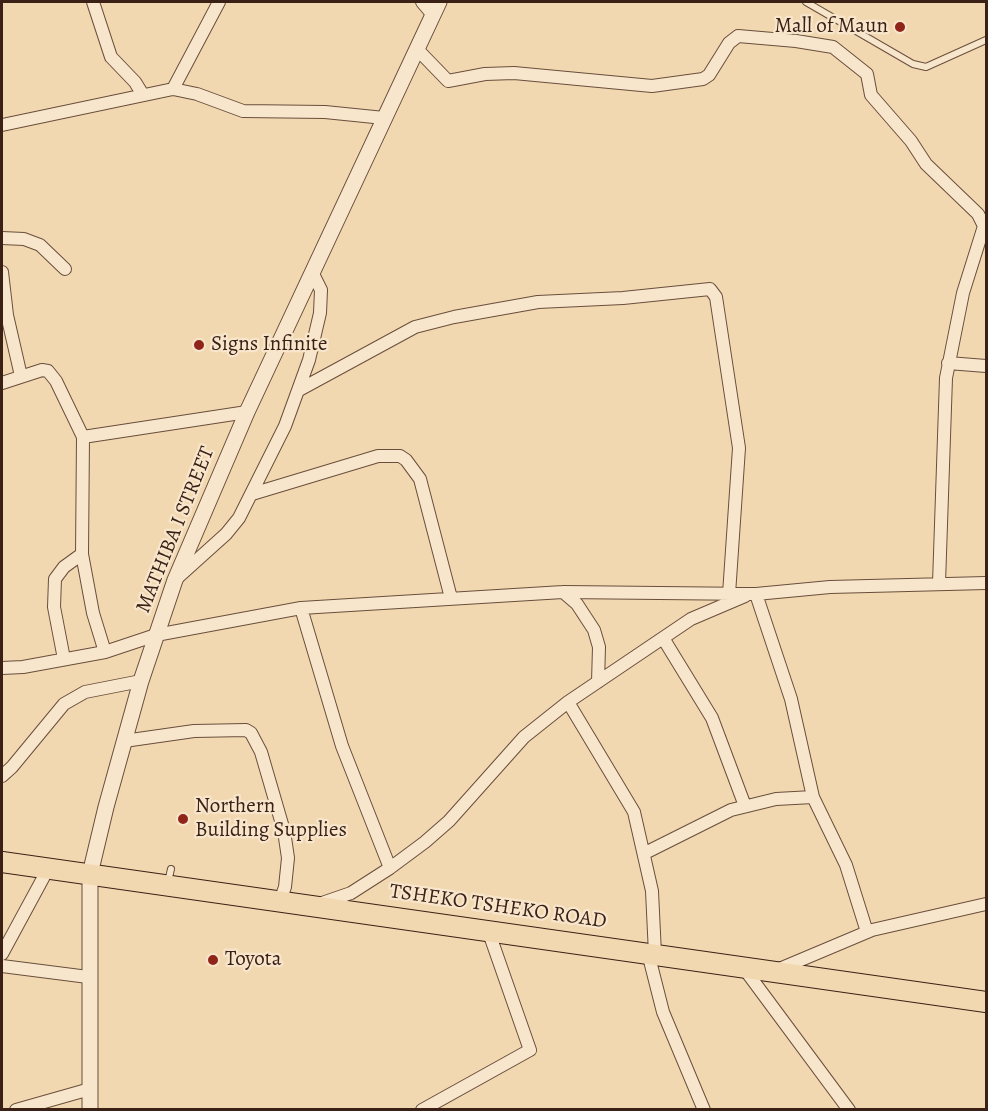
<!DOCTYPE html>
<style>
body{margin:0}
#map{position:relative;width:988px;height:1111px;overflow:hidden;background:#f2d8b0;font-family:Alegreya,serif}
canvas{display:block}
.frame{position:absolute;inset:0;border:3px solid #3b2015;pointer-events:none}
</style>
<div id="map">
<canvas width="988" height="1111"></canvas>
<div class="frame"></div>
</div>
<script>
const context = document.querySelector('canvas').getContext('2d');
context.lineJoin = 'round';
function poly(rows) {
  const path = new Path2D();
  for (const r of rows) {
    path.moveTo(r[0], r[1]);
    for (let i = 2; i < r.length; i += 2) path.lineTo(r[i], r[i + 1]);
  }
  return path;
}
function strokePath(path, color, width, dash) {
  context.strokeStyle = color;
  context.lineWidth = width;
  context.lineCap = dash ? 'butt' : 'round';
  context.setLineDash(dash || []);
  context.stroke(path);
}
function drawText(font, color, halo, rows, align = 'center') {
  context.font = font + ' Alegreya,serif';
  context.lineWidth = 4.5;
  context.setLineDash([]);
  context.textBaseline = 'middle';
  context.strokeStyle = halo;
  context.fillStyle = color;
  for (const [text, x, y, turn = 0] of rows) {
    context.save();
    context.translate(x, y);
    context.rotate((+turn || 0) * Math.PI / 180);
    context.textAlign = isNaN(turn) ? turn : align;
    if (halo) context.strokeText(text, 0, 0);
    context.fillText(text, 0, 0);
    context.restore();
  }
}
const service = poly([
 [806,2,913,64,926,67,986,40],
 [168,882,171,869]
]);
const minor = poly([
 [93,2,111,57,135,82,143,95],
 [422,2,433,15],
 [417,49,448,81,485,74,514,73,652,86,703,79,709,75,729,43,738,36,796,41,833,47,867,74,871,95,911,141,926,164,978,214,984,226,963,293,946,378,939,583],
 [173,89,219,2],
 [2,125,173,89,197,94,243,111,325,112,384,118],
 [2,238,24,239,40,245,65,269],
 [2,272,7,315,21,376],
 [948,363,986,366],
 [2,383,42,370,48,371,56,381,83,437,82,554,93,613,105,652],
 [299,390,415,327,454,317,538,302,623,298,710,289,716,297,739,448,729,594],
 [83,437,247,412],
 [252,494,378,456,400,456,406,460,420,479,451,598],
 [176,579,226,534,239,518,285,426,309,360,320,313,321,290,312,272],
 [563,592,577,604,594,630,599,647,598,682],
 [756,594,791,699,813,797],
 [301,608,342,746,390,868],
 [663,638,712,718,745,806],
 [64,659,54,607,55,579,64,567,82,554],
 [2,668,23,667,105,652,156,635,301,608,563,592,756,594,830,587,986,583],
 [568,702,634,812,652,891,655,954],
 [124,741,194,731,246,730,251,733,261,752,284,831,288,858,285,887,280,901],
 [2,776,12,767,64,704,85,692,141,681],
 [645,853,731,810,776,799,813,797,846,865,867,932],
 [319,904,351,893,390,868,425,842,449,821,524,737,568,702,691,619,745,596],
 [648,953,663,1012,704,1110],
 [2,954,48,869],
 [2,966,88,977],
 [743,967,849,1110],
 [777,970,872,930,986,904],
 [16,1110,90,1089],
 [422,1110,530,1050,488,930]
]);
const tertiary = poly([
 [90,1110,90,874,106,807,141,681,175,580,247,412,439,2]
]);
const trunk = poly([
 [2,862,986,1002]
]);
strokePath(service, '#694e3c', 8);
strokePath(minor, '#694e3c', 14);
strokePath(tertiary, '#694e3c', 17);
strokePath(trunk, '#3b2015', 22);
strokePath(service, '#f7e6cc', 6);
strokePath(minor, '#f7e6cc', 12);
strokePath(tertiary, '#f7e6cc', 15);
strokePath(trunk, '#f2d8b0', 20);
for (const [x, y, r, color] of [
 [900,27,6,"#8f2418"],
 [199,345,6,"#8f2418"],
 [183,819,6,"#8f2418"],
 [213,960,6,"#8f2418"]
]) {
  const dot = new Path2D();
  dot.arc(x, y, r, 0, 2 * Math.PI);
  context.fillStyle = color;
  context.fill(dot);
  strokePath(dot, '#f7e6cc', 2);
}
drawText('21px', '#3b2015', '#f7e6cc', [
 ["Mall of Maun",888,27,"right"],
 ["Signs Infinite",211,345],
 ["Northern",195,807],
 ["Building Supplies",195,831],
 ["Toyota",225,960]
], 'left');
drawText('21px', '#3b2015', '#f7e6cc', [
 ["MATHIBA I STREET",176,530,-68],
 ["TSHEKO TSHEKO ROAD",498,907,8]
]);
</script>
